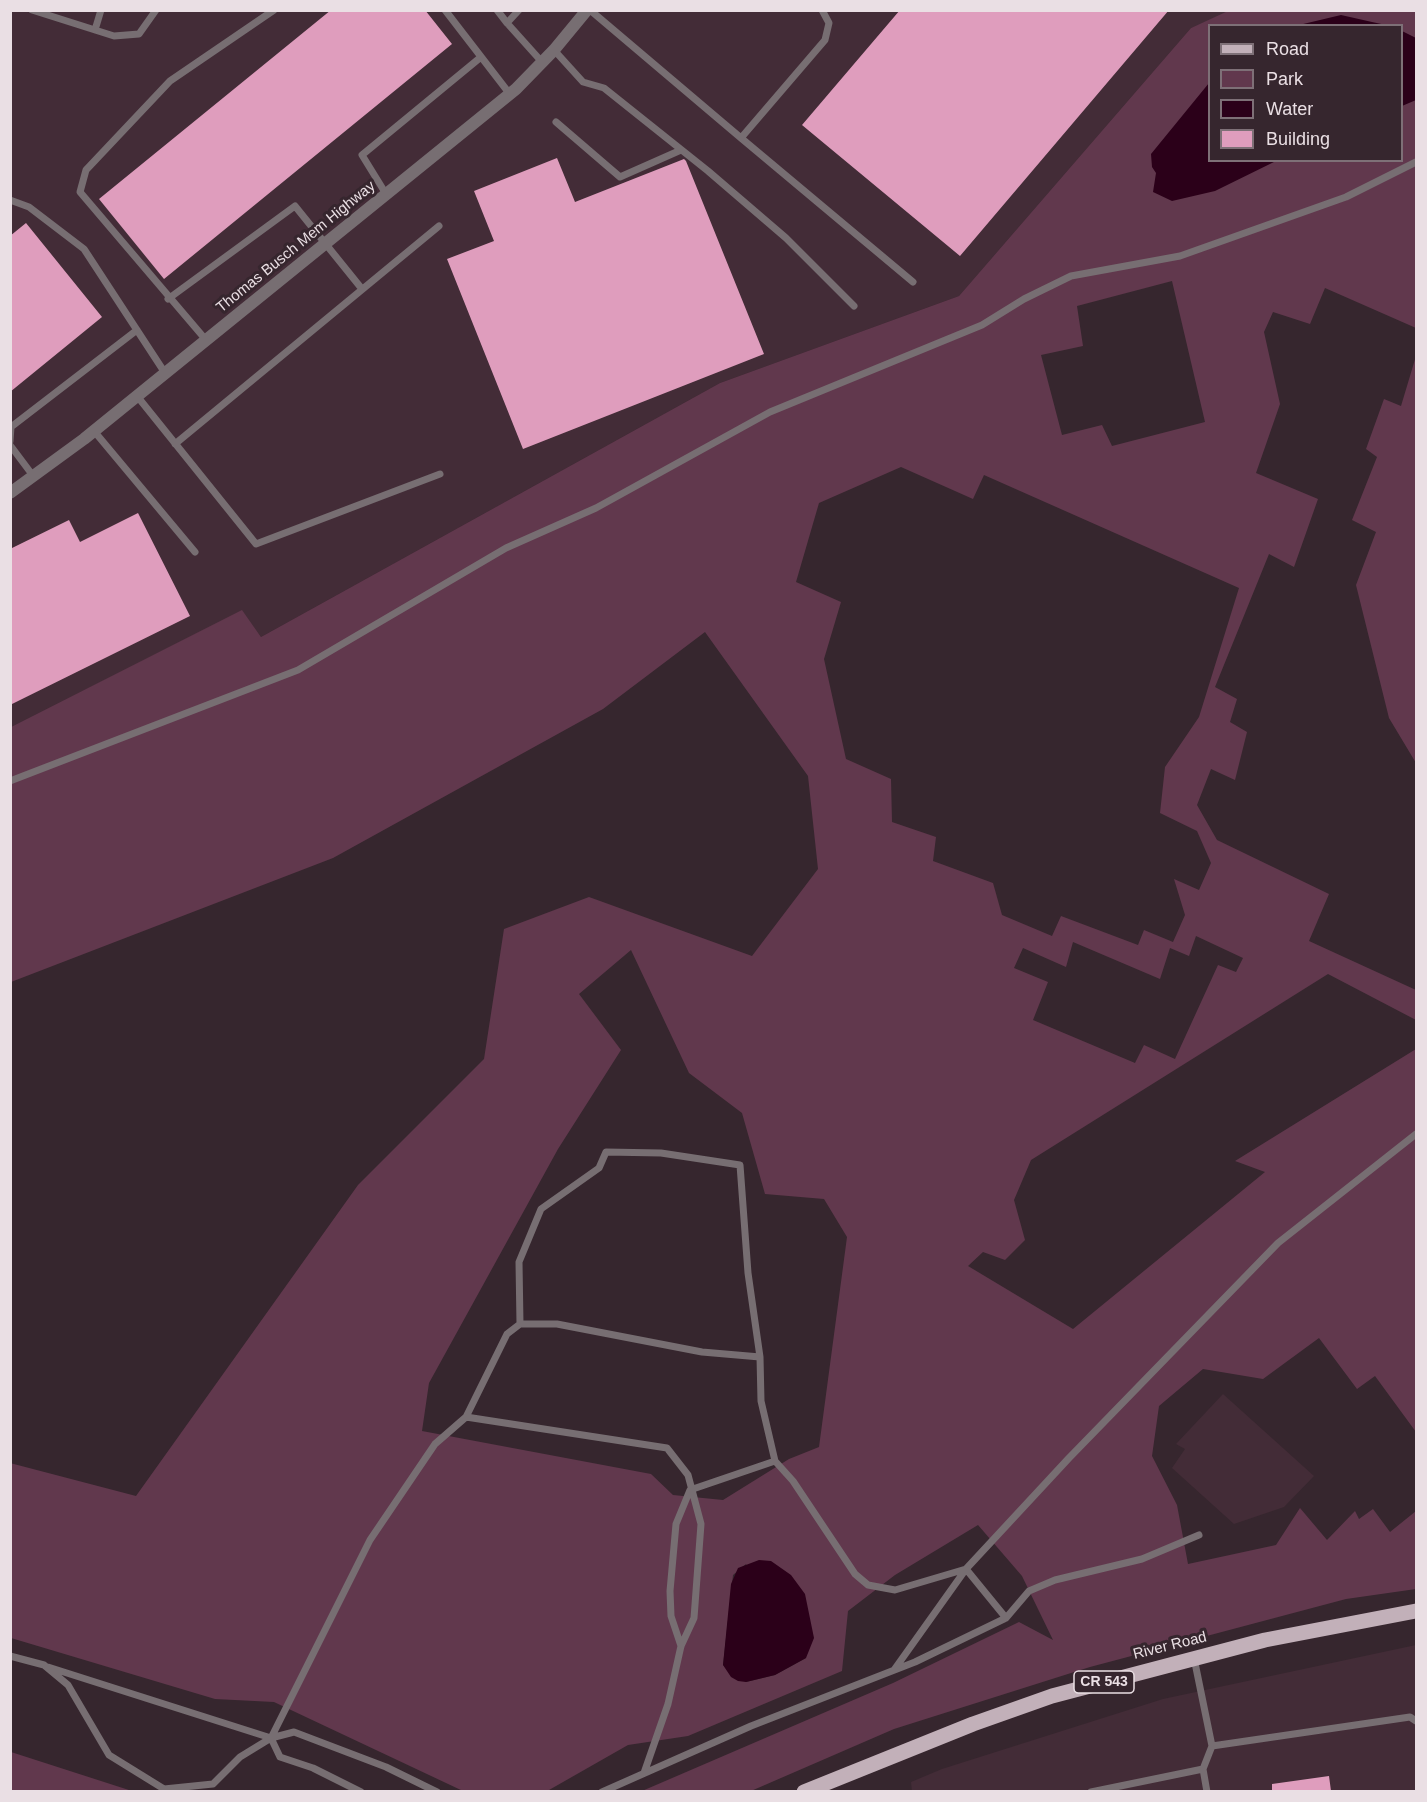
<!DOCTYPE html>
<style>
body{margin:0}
#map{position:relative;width:1427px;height:1802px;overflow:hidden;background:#36262e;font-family:Helvetica,sans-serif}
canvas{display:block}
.frame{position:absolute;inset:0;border:12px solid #eadfe4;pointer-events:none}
.legend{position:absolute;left:1208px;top:24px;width:195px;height:138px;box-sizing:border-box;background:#36262e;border:2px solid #7e7077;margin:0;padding:8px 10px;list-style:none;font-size:18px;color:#eadfe4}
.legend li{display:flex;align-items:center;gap:12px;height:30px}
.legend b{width:30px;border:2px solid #7e7077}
</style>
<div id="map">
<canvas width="1427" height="1802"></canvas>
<div class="frame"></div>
<ul class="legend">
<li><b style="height:8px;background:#c2b0b9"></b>Road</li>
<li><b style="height:16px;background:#61384d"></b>Park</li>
<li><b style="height:16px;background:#2b0019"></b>Water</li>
<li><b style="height:16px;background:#df9dbd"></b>Building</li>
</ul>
</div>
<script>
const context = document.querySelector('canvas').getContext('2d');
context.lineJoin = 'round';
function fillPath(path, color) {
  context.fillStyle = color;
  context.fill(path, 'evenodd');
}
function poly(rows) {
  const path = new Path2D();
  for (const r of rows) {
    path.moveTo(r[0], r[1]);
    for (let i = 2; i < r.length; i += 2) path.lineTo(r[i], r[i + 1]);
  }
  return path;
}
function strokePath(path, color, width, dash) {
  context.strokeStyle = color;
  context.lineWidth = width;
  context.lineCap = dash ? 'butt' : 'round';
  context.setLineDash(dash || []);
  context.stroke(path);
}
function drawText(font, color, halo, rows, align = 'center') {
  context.font = font + ' Helvetica,sans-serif';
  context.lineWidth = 6;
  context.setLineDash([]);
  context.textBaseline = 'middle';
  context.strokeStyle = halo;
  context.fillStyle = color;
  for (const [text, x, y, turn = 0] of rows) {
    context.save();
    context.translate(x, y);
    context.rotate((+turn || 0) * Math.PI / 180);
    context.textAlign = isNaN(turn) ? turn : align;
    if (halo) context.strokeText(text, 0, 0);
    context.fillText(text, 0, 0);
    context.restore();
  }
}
fillPath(poly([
 [11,11,1231,11,1191,28,959,296,720,383,261,637,242,611,11,727],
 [1223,1394,1314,1476,1284,1507,1234,1524,1172,1468,1185,1449,1176,1444],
 [1416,1645,1416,1791,912,1792,911,1782,942,1769,1163,1699]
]), '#432c37');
fillPath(poly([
 [1228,11,1416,11,1416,328,1325,288,1310,324,1273,312,1264,332,1280,404,1256,473,1318,499,1294,567,1269,554,1215,687,1237,699,1230,722,1247,732,1235,780,1211,769,1197,805,1217,840,1329,894,1309,941,1416,990,1416,1020,1328,974,1031,1160,1014,1200,1025,1240,1005,1260,983,1252,968,1266,1073,1329,1265,1172,1235,1161,1416,1049,1416,1432,1375,1376,1357,1389,1319,1338,1263,1379,1203,1369,1159,1406,1152,1456,1177,1505,1188,1564,1276,1545,1300,1508,1327,1540,1355,1511,1359,1519,1373,1509,1390,1532,1416,1511,1416,1589,1346,1599,1090,1667,894,1729,751,1791,642,1791,893,1683,1019,1622,1053,1640,1022,1576,978,1525,895,1575,848,1611,842,1671,688,1736,628,1745,549,1790,463,1791,274,1702,215,1699,11,1638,10,1463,136,1496,358,1185,484,1059,504,929,589,897,752,956,818,869,808,776,705,632,603,709,333,858,11,982,11,727,242,610,261,637,720,383,959,296,1191,28],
 [1210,26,1402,26,1402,160,1210,160],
 [1172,281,1205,422,1112,446,1102,425,1062,435,1041,355,1083,346,1077,306],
 [901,467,973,499,984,475,1239,588,1199,717,1165,767,1160,813,1197,831,1211,863,1199,890,1174,879,1185,915,1173,942,1144,930,1138,945,1061,916,1052,936,1002,915,993,883,933,861,936,837,892,822,891,779,846,759,824,659,841,602,796,582,819,503],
 [1196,936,1243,958,1236,972,1218,965,1175,1059,1144,1045,1135,1063,1033,1020,1048,982,1014,968,1023,948,1066,967,1073,942,1160,979,1170,948,1189,956],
 [631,950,689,1073,742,1113,765,1194,824,1199,847,1237,819,1447,789,1459,723,1500,673,1495,651,1474,422,1431,429,1383,558,1149,621,1050,579,994],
 [746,1564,806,1658,775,1675,746,1682,723,1665,733,1575],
 [1416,356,1416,763,1389,718,1356,585,1376,532,1352,520,1377,457,1366,449,1384,399,1401,406],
 [11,1752,132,1791,11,1791]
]), '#61384d');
fillPath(poly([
 [1341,15,1372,22,1386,25,1299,25],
 [1402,31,1416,38,1416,100,1402,106],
 [1209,83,1210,160,1276,161,1215,191,1172,201,1153,192,1156,173,1152,167,1151,154],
 [759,1560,771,1561,791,1575,805,1594,814,1638,806,1658,775,1675,746,1682,738,1681,731,1677,723,1665,731,1584,738,1568]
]), '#2b0019');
fillPath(poly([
 [331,10,425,10,452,44,164,279,99,199],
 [900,10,1169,10,960,256,802,125],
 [557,158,575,202,684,159,686,161,764,354,523,449,447,259,494,241,474,191],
 [26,223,102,317,10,392,10,236],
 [138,513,190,616,10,705,10,549,69,520,80,542],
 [1329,1776,1331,1791,1272,1791,1272,1784]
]), '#df9dbd');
strokePath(poly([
 [32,10,114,36,139,34,156,10],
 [445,10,509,93],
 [497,10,507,23],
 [519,10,507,23,542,62],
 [590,10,741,138,825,40,829,23,822,10],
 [95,30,101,10],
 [554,50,583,82,604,88,708,171,786,238,854,306],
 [556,122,620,177,681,150],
 [741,138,913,282],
 [386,194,362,155,481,57],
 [10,200,29,207,84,249,165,373],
 [168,299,295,206,362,289],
 [206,340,80,192,86,170,170,81,274,10],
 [137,396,256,544,440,474],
 [94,431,195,552],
 [10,441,11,427,137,330],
 [175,444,439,226],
 [10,445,34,477],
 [10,781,298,670,506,548,596,508,770,412,982,325,1024,299,1071,276,1180,256,1346,197,1416,162],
 [520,1324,519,1262,541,1209,599,1168,606,1152,661,1153,740,1165,748,1273,760,1357,761,1401,775,1461,793,1481,855,1574,868,1585,895,1590,966,1569,1006,1618],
 [466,1417,667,1448,688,1475,701,1524,694,1618,681,1646,668,1704,644,1773],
 [681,1646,671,1616,670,1591,676,1524,690,1490,775,1461],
 [10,1656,44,1665,68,1685,109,1755,164,1789,213,1784,240,1757,271,1738,370,1540,435,1444,466,1417,507,1334,520,1324,557,1324,702,1352,760,1357],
 [1194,1658,1212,1746,1203,1769,1207,1792],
 [48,1667,271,1738],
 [894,1670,966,1569,1069,1458,1278,1243,1416,1134],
 [1212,1746,1410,1717,1416,1721],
 [361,1792,313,1768,280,1757,271,1738,294,1732,386,1767,437,1792],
 [602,1792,751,1726,915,1662,1006,1618,1029,1591,1055,1580,1142,1559,1199,1535],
 [1091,1792,1203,1769]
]), '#776e72', 7);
strokePath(poly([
 [10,493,84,439,516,89,554,50,587,10]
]), '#776e72', 12);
strokePath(poly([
 [804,1792,973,1724,1052,1696,1265,1640,1416,1611]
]), '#c2b0b9', 15);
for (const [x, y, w] of [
 [1104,1682,60]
]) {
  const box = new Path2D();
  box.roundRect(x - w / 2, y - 11, w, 22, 4.5);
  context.fillStyle = '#36262e';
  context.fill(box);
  strokePath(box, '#eadfe4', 1.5);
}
drawText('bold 14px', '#eadfe4', null, [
 ["CR 543",1104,1682]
]);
drawText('15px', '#eadfe4', '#36262e', [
 ["Thomas Busch Mem Highway",296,247,-39],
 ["River Road",1170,1646,-14]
]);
</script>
